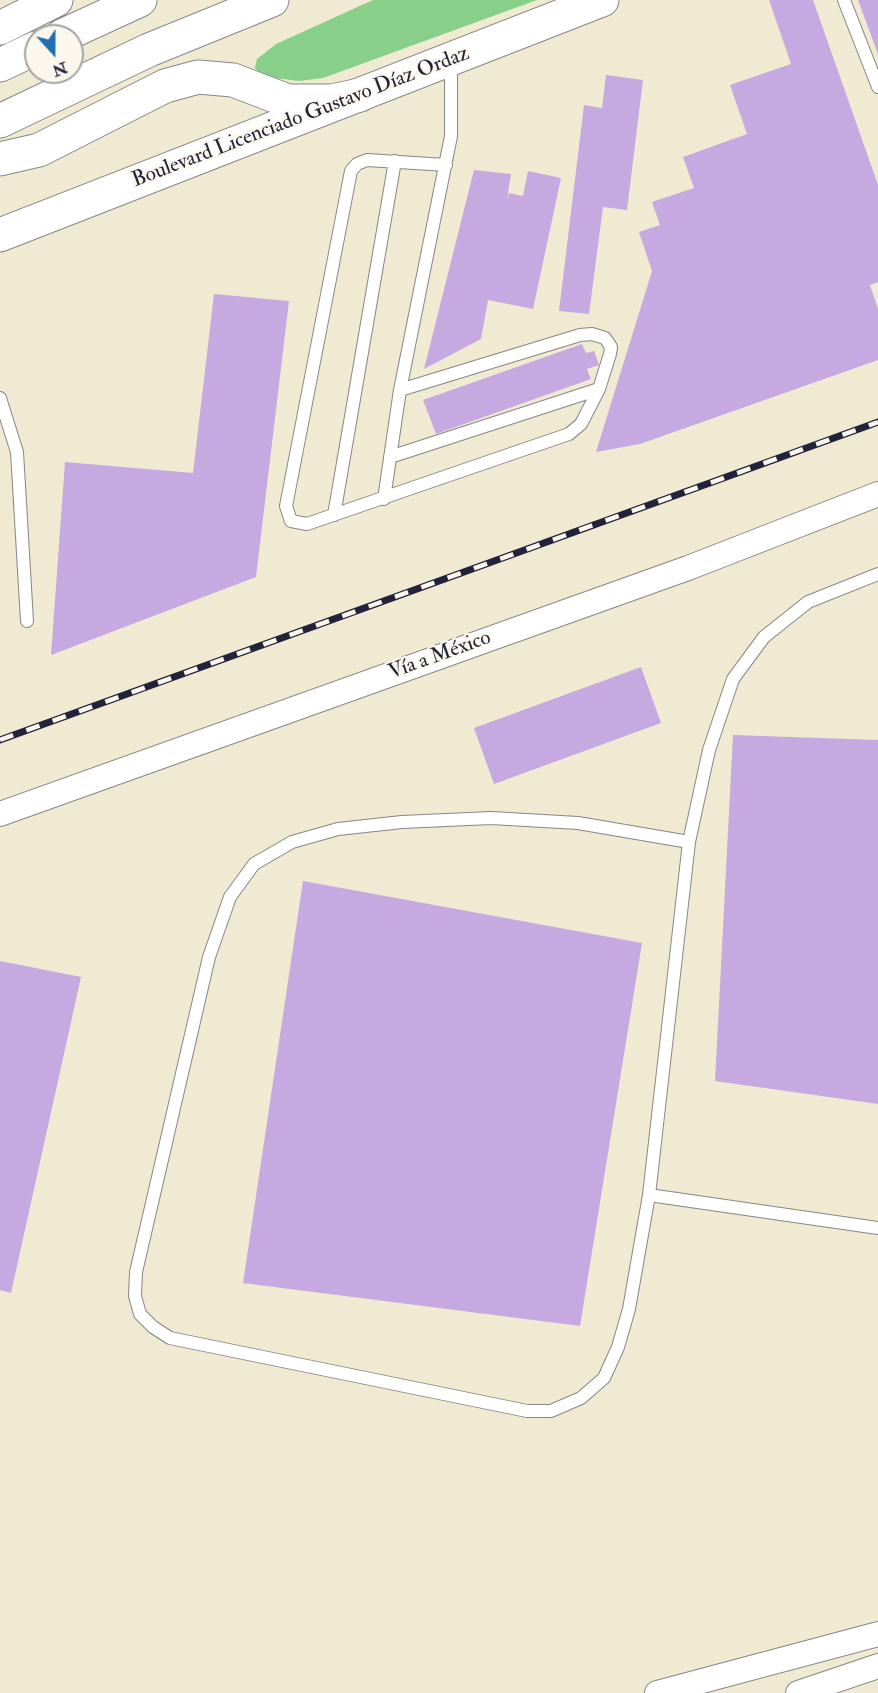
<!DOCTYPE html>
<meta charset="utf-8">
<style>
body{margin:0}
#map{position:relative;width:878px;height:1693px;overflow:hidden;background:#efead1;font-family:"IM FELL Double Pica",serif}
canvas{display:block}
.north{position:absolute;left:24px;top:24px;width:60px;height:60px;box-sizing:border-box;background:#fbf7ec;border:2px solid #a4a2a5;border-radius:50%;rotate:159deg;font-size:16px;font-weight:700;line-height:24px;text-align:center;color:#22223b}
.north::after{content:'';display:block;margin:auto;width:21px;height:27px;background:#1f6fb2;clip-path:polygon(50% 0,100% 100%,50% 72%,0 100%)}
</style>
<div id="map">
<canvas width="878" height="1693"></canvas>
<div class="north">N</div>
</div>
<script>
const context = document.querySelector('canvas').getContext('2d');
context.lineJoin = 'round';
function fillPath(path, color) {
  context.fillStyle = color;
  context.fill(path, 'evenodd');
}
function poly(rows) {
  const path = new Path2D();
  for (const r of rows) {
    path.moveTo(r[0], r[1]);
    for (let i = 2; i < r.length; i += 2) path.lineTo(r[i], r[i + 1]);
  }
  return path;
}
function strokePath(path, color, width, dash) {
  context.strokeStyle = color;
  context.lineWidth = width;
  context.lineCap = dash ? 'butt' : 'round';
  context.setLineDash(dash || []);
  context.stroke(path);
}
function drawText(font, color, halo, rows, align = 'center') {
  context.font = font + ' "IM FELL Double Pica",serif';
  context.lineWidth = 4.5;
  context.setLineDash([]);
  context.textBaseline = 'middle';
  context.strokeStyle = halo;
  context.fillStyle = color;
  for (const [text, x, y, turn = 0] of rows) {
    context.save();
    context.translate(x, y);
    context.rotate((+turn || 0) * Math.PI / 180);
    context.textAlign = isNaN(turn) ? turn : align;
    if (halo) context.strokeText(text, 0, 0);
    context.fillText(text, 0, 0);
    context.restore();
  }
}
fillPath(poly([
 [373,0,537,0,323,78,299,81,274,78,260,75,255,68,257,59,276,44]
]), '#88cf8a');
fillPath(poly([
 [769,0,813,0,878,185,878,282,870,285,878,309,878,360,640,444,596,452,652,271,639,232,660,225,652,202,694,188,683,157,747,134,730,85,791,64],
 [858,0,878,0,878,54],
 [606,75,643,80,627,210,603,207,589,314,559,311,584,105,602,108],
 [474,170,511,174,507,199,509,193,523,196,528,171,561,178,533,309,488,300,481,339,424,369],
 [214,294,289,301,256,577,51,655,65,462,193,473],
 [582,344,586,353,594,351,599,365,587,369,591,379,436,434,423,400],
 [641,667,661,723,494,784,474,728],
 [733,735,878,740,878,1104,715,1081],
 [303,881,642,943,580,1326,243,1283],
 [0,961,81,977,11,1293,0,1290]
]), '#c6a9e0');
const lane = poly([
 [844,0,878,87],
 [400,390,580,335,592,334,605,338,611,347,610,354,599,389,581,424,569,434,307,524,291,521,286,506,351,171,357,164,367,160,446,165],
 [0,398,17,452,27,621],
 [390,457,599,389],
 [384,499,400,390,451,136,451,62],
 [334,515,395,161],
 [689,842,578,823,491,818,402,822,338,829,292,842,254,864,230,897,209,957,136,1272,135,1296,140,1314,153,1327,170,1338,527,1411,551,1411,581,1398,604,1378,618,1347,629,1309,649,1195,689,842,709,750,733,679,764,637,808,602,878,574],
 [649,1195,878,1228]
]);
const street = poly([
 [0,814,688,568,878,494],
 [657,1693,878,1634],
 [798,1693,878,1666]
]);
const secondary = poly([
 [0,235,602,0]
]);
const primary = poly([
 [0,28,56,0],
 [62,36,140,0],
 [0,65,36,48],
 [0,121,149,50,272,0],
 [0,159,39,150,165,86,198,77,233,80,288,101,332,101,360,95]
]);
strokePath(lane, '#888686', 14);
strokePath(street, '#888686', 26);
strokePath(secondary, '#888686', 35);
strokePath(primary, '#888686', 35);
strokePath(lane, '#fff', 12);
strokePath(street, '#fff', 24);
strokePath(secondary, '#fff', 33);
strokePath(primary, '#fff', 33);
const rail = poly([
 [0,740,878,422]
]);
strokePath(rail, '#22223b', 7);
strokePath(rail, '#fbf7ec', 4.5, [14]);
drawText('21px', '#22223b', '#fbf7ec', [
 ["Boulevard Licenciado Gustavo Díaz Ordaz",301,118,-21],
 ["Vía a México",440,656,-20]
]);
</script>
